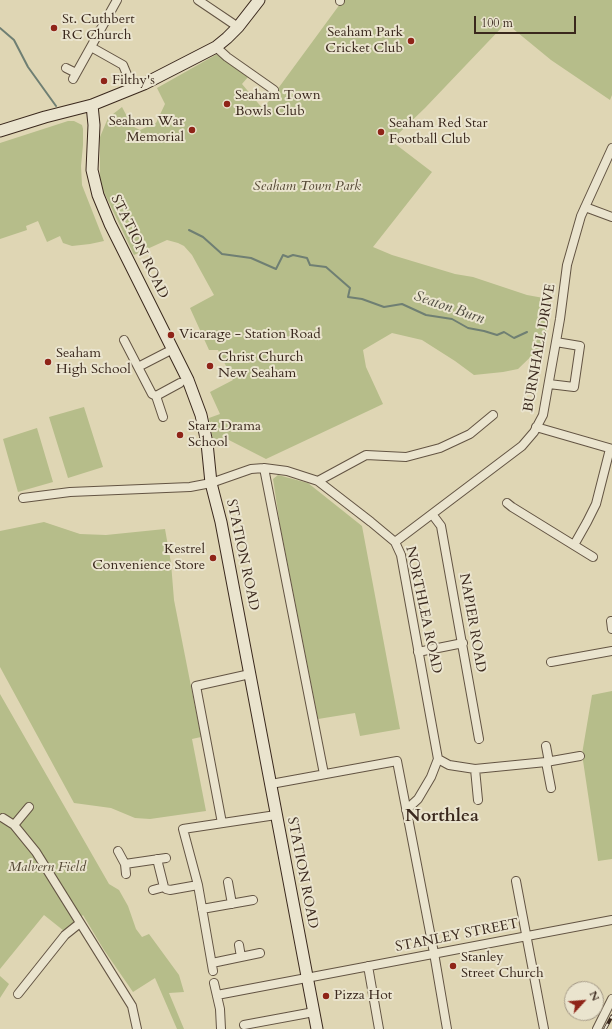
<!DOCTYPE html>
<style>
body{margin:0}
#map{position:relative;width:612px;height:1029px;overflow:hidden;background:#dfd6b4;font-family:Cardo,serif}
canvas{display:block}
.north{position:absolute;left:564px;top:981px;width:40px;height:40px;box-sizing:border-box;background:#eae4ce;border:1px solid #a49987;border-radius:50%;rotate:64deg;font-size:11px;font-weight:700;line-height:16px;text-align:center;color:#3a281d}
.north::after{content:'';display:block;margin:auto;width:14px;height:18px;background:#8f2418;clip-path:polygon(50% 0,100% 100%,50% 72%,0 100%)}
.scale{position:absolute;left:474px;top:16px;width:102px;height:18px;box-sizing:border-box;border:2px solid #3a281d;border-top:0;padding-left:5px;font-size:12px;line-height:14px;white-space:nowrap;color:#3a281d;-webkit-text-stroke:3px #eae4ce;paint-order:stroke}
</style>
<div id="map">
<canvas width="612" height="1029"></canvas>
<div class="north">N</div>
<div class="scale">100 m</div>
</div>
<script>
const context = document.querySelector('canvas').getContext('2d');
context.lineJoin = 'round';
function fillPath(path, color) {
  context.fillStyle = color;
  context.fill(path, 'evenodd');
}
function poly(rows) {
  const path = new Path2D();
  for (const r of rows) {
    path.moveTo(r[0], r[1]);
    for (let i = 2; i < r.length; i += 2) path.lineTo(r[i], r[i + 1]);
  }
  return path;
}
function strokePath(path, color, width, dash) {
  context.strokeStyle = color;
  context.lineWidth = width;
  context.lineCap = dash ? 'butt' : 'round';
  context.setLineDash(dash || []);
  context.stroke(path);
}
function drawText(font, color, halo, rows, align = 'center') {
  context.font = font + ' Cardo,serif';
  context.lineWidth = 4;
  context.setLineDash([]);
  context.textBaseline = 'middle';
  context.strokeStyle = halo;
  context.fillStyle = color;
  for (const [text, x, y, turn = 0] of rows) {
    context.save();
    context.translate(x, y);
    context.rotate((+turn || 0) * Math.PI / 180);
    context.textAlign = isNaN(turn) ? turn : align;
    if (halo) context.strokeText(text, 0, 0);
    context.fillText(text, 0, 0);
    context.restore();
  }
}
fillPath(poly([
 [343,0,612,0,612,95,610,100,551,60,506,23,425,108,397,135,394,143,432,172,373,247,392,255,455,274,473,277,527,295,549,299,545,343,518,369,503,372,474,375,455,361,422,340,392,333,363,350,366,367,383,404,266,459,225,438,213,440,209,418,220,414,210,392,233,380,218,350,209,350,190,308,214,295,192,255,184,246,178,243,167,240,134,255,102,188,100,178,100,137,108,118,122,107,132,126,140,130,156,123,165,104,157,88,219,53,248,77,242,84,263,109],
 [68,121,74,121,82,125,83,129,83,145,81,166,82,185,104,241,90,244,72,246,63,243,60,236,47,242,38,221,26,226,27,230,0,239,0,143],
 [84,407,103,467,68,478,49,417],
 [37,428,53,482,18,492,3,439],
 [278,475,308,483,362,526,400,729,360,736,355,713,318,719,280,525,273,479],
 [44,522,80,534,106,535,165,529,171,563,174,600,201,737,192,739,206,811,150,819,135,818,111,808,74,803,0,667,0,531],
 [612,691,612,859,598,861,582,754,592,695],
 [0,694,109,884,119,890,128,906,136,929,142,937,149,934,179,975,184,992,169,993,184,1029,177,1029,155,978,133,992,104,950,83,915,64,931,44,915,0,969],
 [0,976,9,984,0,998]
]), '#b6bd8a');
strokePath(poly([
 [0,28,14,40,28,67,56,106],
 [189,230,203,237,222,254,251,258,276,269,283,255,288,257,293,255,307,258,310,265,326,267,350,288,348,297,362,299,384,307,402,304,426,315,452,319,468,328,484,331,497,335,504,332,514,338,527,332]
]), '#6f7f73', 2);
const minor = poly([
 [198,0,238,27],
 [340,0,340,1],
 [91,47,123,65,133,89],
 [216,47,227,57,274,90],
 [66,68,76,73],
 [73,79,117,0],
 [585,207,612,217],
 [124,340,152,394,156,396],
 [138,367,173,349],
 [549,384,574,387,580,346,556,342],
 [163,417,156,396,180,383],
 [536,427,612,449],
 [264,468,324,774],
 [318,481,366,455,406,457,440,448,470,434,493,415],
 [23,498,70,492,190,487,211,483,251,469,264,468,287,471,318,481,371,522,395,542,401,555,438,759,431,777,418,799,406,810],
 [507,503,512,507,593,557],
 [432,514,441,526,479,739],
 [395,542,522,446,534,432,543,415,560,319,567,265,581,216,612,148],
 [574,545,587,522,596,504,610,449],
 [611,621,612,629],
 [418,652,463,643],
 [551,662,612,651],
 [546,746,549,762],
 [438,759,449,765,475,769,546,762,580,756],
 [546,762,551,788],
 [475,769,478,800],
 [271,784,397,761,434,953,447,1029],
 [3,818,14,825,36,852,132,1006,137,1029],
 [222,823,196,686,250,674],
 [14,825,29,807],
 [118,851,125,864,126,874],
 [157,859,164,887,166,889,170,890,198,885],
 [125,864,166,858],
 [516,881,544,1029],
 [228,882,232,904],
 [153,890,164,887],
 [202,909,253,900],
 [239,945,241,957],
 [212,963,260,953],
 [368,966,379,1029],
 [213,971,198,885,183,829,276,815],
 [214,983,220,1009,221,1029],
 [18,994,65,935,80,923],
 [217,995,612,920],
 [244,1025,314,1012],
 [597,1029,612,999]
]);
const secondary = poly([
 [92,105,94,125,92,170,98,195,110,224,188,380,201,415,207,443,211,483,221,522,317,1029],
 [0,131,45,117,92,105,144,84,216,47,227,38,238,27,259,0]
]);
strokePath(minor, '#635443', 10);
strokePath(secondary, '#3a281d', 13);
strokePath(minor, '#eae4ce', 8);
strokePath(secondary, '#eae4ce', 11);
const rail = poly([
 [605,1029,612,1016]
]);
strokePath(rail, '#3a281d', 3.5);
strokePath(rail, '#eae4ce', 2, [6]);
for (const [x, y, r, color] of [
 [54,28,4,"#8f2418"],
 [411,41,4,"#8f2418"],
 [104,81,4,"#8f2418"],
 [227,104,4,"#8f2418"],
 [192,130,4,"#8f2418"],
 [381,132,4,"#8f2418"],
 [171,335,4,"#8f2418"],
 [48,362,4,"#8f2418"],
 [210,366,4,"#8f2418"],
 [180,435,4,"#8f2418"],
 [213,558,4,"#8f2418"],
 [453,966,4,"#8f2418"],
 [326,996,4,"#8f2418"]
]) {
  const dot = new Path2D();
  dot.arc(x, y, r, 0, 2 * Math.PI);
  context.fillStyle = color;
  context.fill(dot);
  strokePath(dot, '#eae4ce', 1.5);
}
drawText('14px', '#3a281d', '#eae4ce', [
 ["St. Cuthbert",62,20],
 ["RC Church",62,36],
 ["Seaham Park",403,33,"right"],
 ["Cricket Club",403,49,"right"],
 ["Filthy's",112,81],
 ["Seaham Town",235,96],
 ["Bowls Club",235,112],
 ["Seaham War",184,122,"right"],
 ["Memorial",184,138,"right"],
 ["Seaham Red Star",389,124],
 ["Football Club",389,140],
 ["Vicarage - Station Road",179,335],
 ["Seaham",56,354],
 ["High School",56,370],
 ["Christ Church",218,358],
 ["New Seaham",218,374],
 ["Starz Drama",188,427],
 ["School",188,443],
 ["Kestrel",205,550,"right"],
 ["Convenience Store",205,566,"right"],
 ["Stanley",461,958],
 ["Street Church",461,974],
 ["Pizza Hot",334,996]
], 'left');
drawText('italic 14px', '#534633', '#eae4ce', [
 ["Seaham Town Park",307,187],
 ["Malvern Field",47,868]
]);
drawText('14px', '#3a281d', '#eae4ce', [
 ["STATION ROAD",139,247,64],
 ["BURNHALL DRIVE",540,348,-80],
 ["STATION ROAD",242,555,78],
 ["NORTHLEA ROAD",423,610,78],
 ["NAPIER ROAD",472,623,80],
 ["STATION ROAD",302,873,79],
 ["STANLEY STREET",457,936,-11]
]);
drawText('italic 15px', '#504c41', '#eae4ce', [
 ["Seaton Burn",449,308,19]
]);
drawText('bold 18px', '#3a281d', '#eae4ce', [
 ["Northlea",442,817]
]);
</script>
